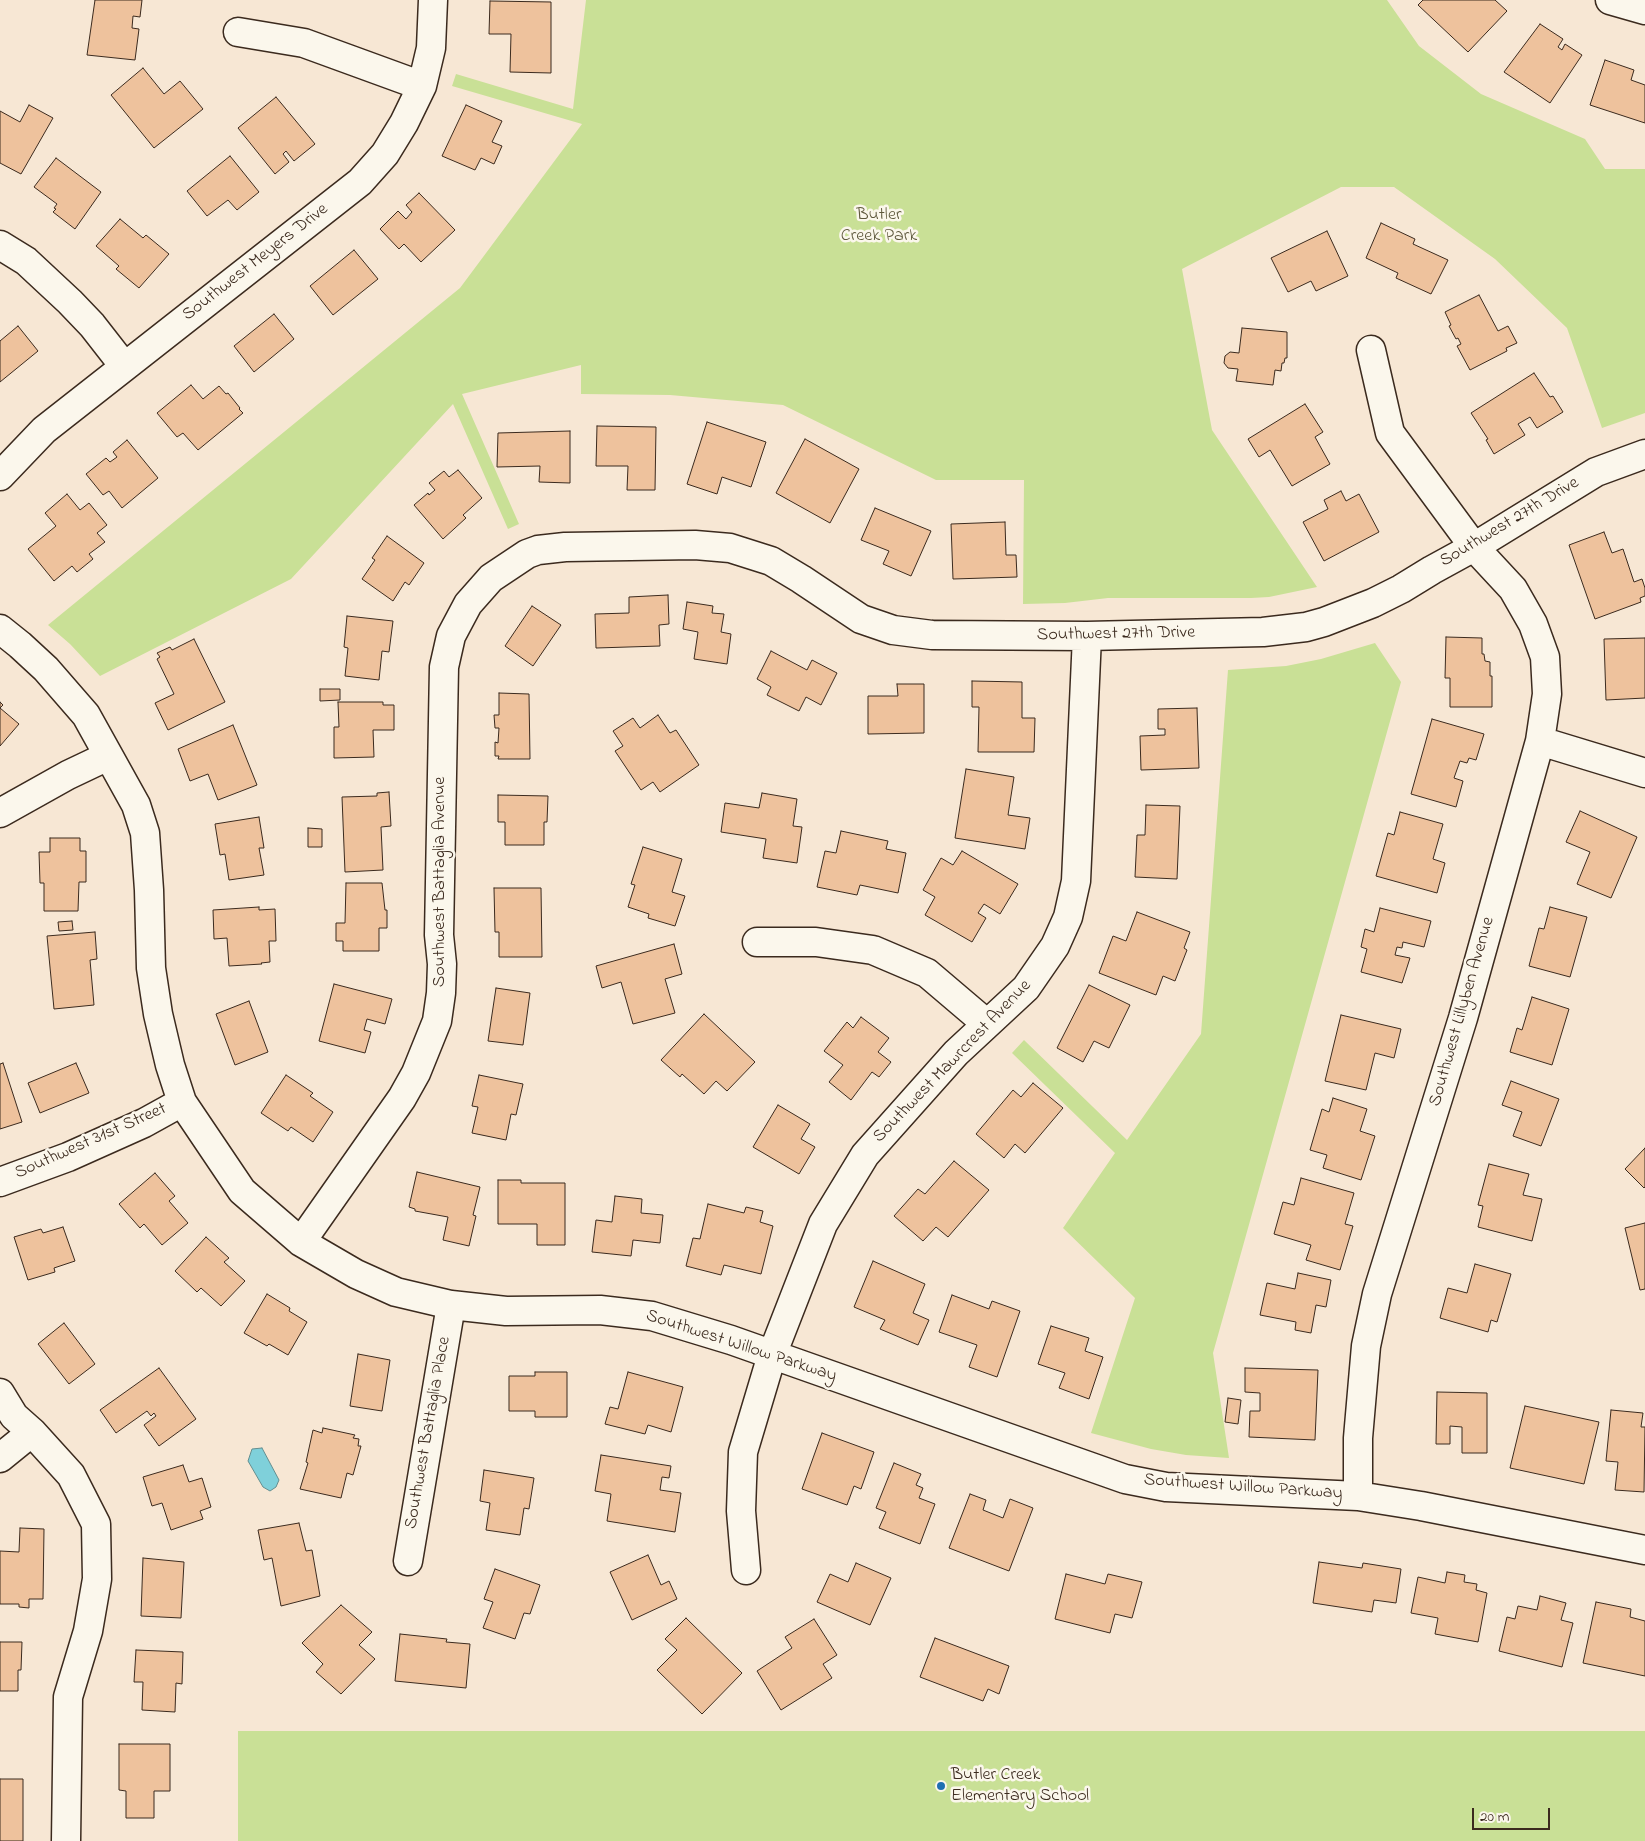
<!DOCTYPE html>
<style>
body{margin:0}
#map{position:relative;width:1645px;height:1841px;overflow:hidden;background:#f7e7d4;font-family:"Indie Flower",sans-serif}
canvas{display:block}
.scale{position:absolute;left:1472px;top:1808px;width:78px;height:22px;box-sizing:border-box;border:2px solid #3b2a1e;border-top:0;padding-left:6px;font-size:15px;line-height:18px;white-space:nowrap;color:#3b2a1e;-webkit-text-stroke:4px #fbf7ec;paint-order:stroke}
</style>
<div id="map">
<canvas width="1645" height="1841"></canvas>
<div class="scale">20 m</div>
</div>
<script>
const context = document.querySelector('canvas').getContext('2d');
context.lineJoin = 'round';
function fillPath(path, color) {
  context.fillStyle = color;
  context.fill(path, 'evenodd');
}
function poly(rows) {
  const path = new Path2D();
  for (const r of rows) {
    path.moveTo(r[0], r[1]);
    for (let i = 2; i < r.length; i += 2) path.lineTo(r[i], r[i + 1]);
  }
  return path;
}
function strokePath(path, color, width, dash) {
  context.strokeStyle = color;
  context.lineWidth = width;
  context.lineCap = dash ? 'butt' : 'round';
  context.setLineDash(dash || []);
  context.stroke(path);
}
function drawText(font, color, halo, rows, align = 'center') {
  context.font = font + ' "Indie Flower",sans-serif';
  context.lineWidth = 5;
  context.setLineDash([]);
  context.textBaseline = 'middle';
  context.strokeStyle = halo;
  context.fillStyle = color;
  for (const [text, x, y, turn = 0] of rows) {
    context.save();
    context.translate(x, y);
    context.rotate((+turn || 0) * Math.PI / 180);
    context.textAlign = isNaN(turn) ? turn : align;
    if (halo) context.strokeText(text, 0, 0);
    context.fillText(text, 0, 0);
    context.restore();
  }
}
fillPath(poly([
 [586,0,1387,0,1419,46,1481,94,1585,139,1605,169,1645,169,1645,413,1602,428,1567,328,1495,259,1394,187,1341,187,1182,269,1212,430,1317,587,1269,597,1251,598,1108,598,1065,603,1023,604,1024,480,936,480,783,405,670,395,581,394,581,365,462,394,519,524,508,529,453,404,291,579,100,676,70,644,48,625,460,288,582,124,452,86,456,74,573,109],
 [1375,643,1401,682,1213,1353,1229,1458,1186,1455,1151,1449,1091,1433,1135,1298,1063,1228,1115,1153,1012,1053,1024,1040,1127,1140,1201,1034,1228,670,1286,666,1321,659],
 [238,1731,1645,1731,1645,1841,238,1841]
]), '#c9e096');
const water = poly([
 [262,1448,279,1480,276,1487,270,1491,263,1487,248,1461,252,1449,262,1448]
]);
fillPath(water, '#7fd0da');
strokePath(water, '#648e8f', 1);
const building = poly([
 [95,0,142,0,140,17,133,16,132,28,139,29,135,60,87,55,95,0],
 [1423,0,1495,0,1507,11,1468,52,1418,5,1423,0],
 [490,1,551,2,551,73,510,72,511,34,489,34,490,1],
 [1540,24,1563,39,1558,47,1562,50,1565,44,1582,55,1550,103,1504,72,1540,24],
 [1605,60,1634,70,1631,80,1645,85,1645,123,1590,105,1605,60],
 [143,68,164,94,180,81,203,109,154,148,111,95,143,68],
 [276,97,315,144,294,161,286,151,283,154,289,162,275,174,238,128,276,97],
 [29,105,53,118,21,174,0,163,0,111,20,122,29,105],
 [466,105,502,121,492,142,502,146,494,164,481,158,475,170,442,156,466,105],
 [230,156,259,192,237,210,228,200,207,216,187,191,230,156],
 [56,158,101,192,75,229,53,212,56,209,54,208,57,204,34,187,56,158],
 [419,193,455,230,421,262,404,244,399,249,380,229,398,211,406,219,412,212,406,205,419,193],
 [120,219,143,238,146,235,169,254,139,288,116,269,119,266,96,246,120,219],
 [1381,223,1415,239,1413,244,1448,260,1431,294,1396,278,1398,273,1366,258,1381,223],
 [1327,231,1348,276,1316,291,1311,281,1288,292,1271,258,1327,231],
 [354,250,378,279,333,315,310,286,354,250],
 [1479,295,1498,331,1508,326,1517,343,1506,348,1507,351,1470,370,1457,346,1461,344,1458,338,1456,339,1449,326,1451,325,1445,312,1479,295],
 [274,314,294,339,254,372,234,346,274,314],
 [18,326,38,351,0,382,0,341,18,326],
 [1242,328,1287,332,1287,358,1285,358,1284,363,1282,363,1281,371,1275,370,1273,385,1236,381,1238,369,1228,368,1224,363,1225,356,1230,352,1239,353,1242,328],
 [1534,373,1550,397,1553,396,1563,412,1537,428,1530,417,1518,424,1525,435,1494,454,1486,440,1488,439,1471,413,1534,373],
 [191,385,203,399,219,386,226,394,228,393,240,408,239,409,243,413,198,450,183,433,177,437,157,413,191,385],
 [1305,404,1323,432,1315,437,1330,464,1292,486,1270,450,1259,457,1248,439,1305,404],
 [707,422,766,442,751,487,722,477,717,494,687,484,707,422],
 [597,426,656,427,655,490,627,490,628,466,596,466,597,426],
 [570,431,570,483,539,482,540,466,497,467,498,433,570,431],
 [805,439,859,469,830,523,776,493,805,439],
 [127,440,158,478,122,508,109,491,103,495,86,474,106,458,110,462,117,457,113,452,127,440],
 [458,470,482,498,463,515,466,518,443,539,414,505,428,493,429,495,435,490,429,483,444,471,449,477,458,470],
 [1341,491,1346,501,1359,494,1379,532,1324,561,1303,522,1328,509,1324,500,1341,491],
 [67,494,80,510,89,503,107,525,97,533,105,542,89,554,93,559,77,572,72,566,54,581,28,549,56,526,45,513,67,494],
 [875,508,931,531,911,576,883,564,889,551,861,540,875,508],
 [1005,522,1006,555,1016,555,1017,577,953,579,951,524,1005,522],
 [1604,532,1612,553,1623,549,1634,582,1642,579,1645,588,1645,596,1640,598,1641,602,1595,619,1569,545,1604,532],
 [387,536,424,563,409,585,405,582,393,601,362,579,375,560,372,558,387,536],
 [668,595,669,624,659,625,660,646,596,648,595,614,629,613,629,597,668,595],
 [687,602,713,606,712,613,724,614,721,632,731,634,727,664,694,659,698,632,683,629,687,602],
 [532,606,561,625,533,666,505,646,532,606],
 [347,616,393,621,389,652,382,651,379,680,345,676,348,648,344,647,347,616],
 [1446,637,1482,638,1482,654,1484,654,1485,661,1490,662,1490,676,1492,676,1492,707,1450,707,1450,678,1445,678,1446,637],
 [1645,638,1645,698,1606,700,1604,639,1645,638],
 [194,639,225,702,168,730,155,703,174,694,157,659,160,657,157,653,170,647,172,650,194,639],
 [771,651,807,670,812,660,837,673,821,705,806,697,799,711,767,695,771,687,757,679,771,651],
 [972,681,1022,682,1022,718,1035,718,1034,752,978,752,979,707,972,707,972,681],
 [897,684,924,684,924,733,868,734,868,696,898,696,897,684],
 [320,689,340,689,340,700,320,701,320,689],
 [499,693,529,694,530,759,498,759,499,756,495,756,495,742,498,743,499,728,495,728,494,715,499,715,499,693],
 [0,702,3,705,0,708,19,724,0,746,0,702],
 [338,702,383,702,383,705,394,705,394,730,373,730,374,757,334,758,334,727,339,727,338,702],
 [1197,708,1199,768,1141,770,1140,736,1165,735,1165,729,1158,729,1158,709,1197,708],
 [658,715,670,733,676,730,699,765,660,792,653,782,641,790,615,751,623,746,613,731,633,718,640,728,658,715],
 [1432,719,1484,734,1476,760,1469,758,1467,763,1460,761,1454,778,1463,781,1456,807,1411,794,1432,719],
 [233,725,257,785,218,800,208,774,190,781,178,749,233,725],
 [966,769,1014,777,1008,815,1030,818,1025,849,955,838,966,769],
 [389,792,391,826,381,827,383,870,345,872,342,797,377,796,377,793,389,792],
 [762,793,797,799,793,826,802,827,797,863,763,858,766,839,721,832,725,803,759,808,762,793],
 [498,795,548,796,547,822,544,822,544,845,505,845,505,822,498,822,498,795],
 [1146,805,1180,806,1177,879,1135,877,1137,835,1145,835,1146,805],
 [1580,811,1637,837,1611,898,1577,884,1590,852,1566,842,1580,811],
 [1400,812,1443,824,1433,859,1445,863,1437,893,1376,876,1388,833,1394,835,1400,812],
 [259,817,264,848,259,848,264,875,229,880,225,854,220,855,215,824,259,817],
 [308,828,322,829,322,847,308,847,308,828],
 [841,831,888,841,886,849,906,853,898,893,860,885,857,895,817,887,825,851,836,853,841,831],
 [50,838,80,838,80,851,86,851,86,882,79,882,78,911,44,911,44,883,40,883,39,852,50,852,50,838],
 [643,847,682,859,672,892,685,896,675,926,648,918,649,914,628,907,635,885,631,884,643,847],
 [962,851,1018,884,1000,914,984,904,978,913,986,918,972,942,925,915,935,897,923,890,941,858,953,865,962,851],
 [346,883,382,883,385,910,387,910,387,928,379,928,379,951,343,951,343,941,336,941,336,923,345,923,346,883],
 [494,888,541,888,542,957,499,957,499,932,495,932,494,888],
 [259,907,259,910,275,909,276,941,269,941,270,962,261,963,262,964,229,966,227,938,214,939,213,910,259,907],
 [1550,907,1587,917,1570,977,1529,966,1539,928,1544,929,1550,907],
 [1380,908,1431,921,1424,947,1403,942,1402,948,1397,947,1395,955,1410,958,1402,983,1361,972,1367,949,1361,947,1365,929,1374,932,1380,908],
 [1137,912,1190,932,1184,948,1187,950,1175,981,1163,976,1156,995,1099,973,1113,936,1126,941,1137,912],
 [72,921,73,930,59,931,58,922,72,921],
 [95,932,97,959,90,960,94,1005,54,1009,47,936,95,932],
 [674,944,682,974,665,979,675,1013,633,1024,621,982,602,988,596,966,674,944],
 [334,984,392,999,385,1024,367,1019,364,1030,371,1032,365,1053,319,1041,334,984],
 [1089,985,1130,1005,1109,1048,1094,1041,1083,1062,1057,1048,1089,985],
 [496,988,530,993,523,1045,488,1041,496,988],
 [1532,997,1569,1009,1552,1065,1510,1052,1517,1028,1522,1030,1532,997],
 [249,1001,268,1052,235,1065,216,1014,249,1001],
 [704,1014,755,1062,727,1091,716,1081,704,1094,682,1074,680,1077,661,1060,704,1014],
 [1341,1015,1401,1029,1394,1058,1375,1053,1366,1090,1325,1081,1341,1015],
 [861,1017,889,1038,878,1052,891,1062,879,1077,872,1072,851,1100,829,1082,843,1065,824,1051,847,1022,853,1028,861,1017],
 [3,1063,22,1122,0,1129,0,1064,3,1063],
 [76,1063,89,1093,40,1113,28,1083,76,1063],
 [286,1075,313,1093,310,1096,333,1112,313,1142,291,1127,288,1131,261,1113,286,1075],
 [479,1075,523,1084,516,1115,511,1114,506,1140,472,1133,478,1107,472,1106,479,1075],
 [1511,1081,1559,1099,1541,1146,1513,1136,1522,1112,1502,1105,1511,1081],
 [1033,1083,1063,1108,1025,1153,1015,1144,1004,1158,976,1134,1013,1090,1021,1097,1033,1083],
 [1333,1098,1367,1109,1360,1131,1375,1136,1361,1180,1323,1168,1327,1155,1310,1150,1322,1109,1329,1112,1333,1098],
 [778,1105,810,1124,801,1139,815,1147,799,1174,753,1147,778,1105],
 [1645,1148,1645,1187,1644,1188,1625,1169,1645,1148],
 [954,1161,989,1190,948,1237,936,1227,923,1241,894,1216,918,1189,925,1194,954,1161],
 [1489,1164,1529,1174,1523,1195,1542,1199,1532,1241,1478,1227,1483,1206,1478,1205,1489,1164],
 [417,1172,480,1187,473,1215,476,1216,469,1246,443,1240,448,1217,415,1211,415,1209,409,1207,417,1172],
 [155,1173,175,1196,169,1201,188,1223,162,1245,144,1224,140,1228,119,1204,155,1173],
 [1301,1178,1354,1193,1345,1224,1353,1226,1340,1270,1306,1260,1311,1245,1274,1234,1283,1202,1294,1205,1301,1178],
 [498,1180,521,1180,521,1183,565,1183,565,1245,537,1245,537,1224,498,1224,498,1180],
 [615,1196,642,1199,641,1213,663,1215,660,1243,633,1240,631,1256,592,1252,596,1220,612,1222,615,1196],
 [708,1204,744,1213,746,1207,763,1211,760,1222,773,1226,761,1274,724,1265,721,1275,686,1266,693,1238,700,1239,708,1204],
 [1645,1223,1645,1289,1640,1290,1625,1228,1645,1223],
 [63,1227,75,1261,54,1268,55,1272,28,1280,14,1237,41,1229,43,1233,63,1227],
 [206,1237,229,1258,224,1262,245,1281,221,1306,201,1288,197,1292,175,1271,206,1237],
 [873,1261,925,1284,913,1313,929,1320,918,1345,880,1329,885,1320,854,1307,873,1261],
 [1475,1264,1511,1274,1497,1322,1491,1320,1488,1332,1440,1318,1448,1288,1467,1293,1475,1264],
 [1298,1273,1331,1280,1326,1307,1316,1305,1311,1333,1295,1330,1296,1322,1260,1315,1267,1283,1295,1289,1298,1273],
 [267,1294,290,1308,289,1311,307,1322,288,1355,269,1344,267,1346,244,1333,267,1294],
 [952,1295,989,1309,992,1301,1020,1311,997,1377,969,1367,977,1345,939,1332,952,1295],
 [64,1323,95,1364,69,1384,38,1344,64,1323],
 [1051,1326,1089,1338,1085,1351,1103,1357,1089,1399,1059,1388,1065,1373,1038,1364,1051,1326],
 [358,1354,390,1360,382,1411,350,1406,358,1354],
 [159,1368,196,1419,159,1446,144,1425,156,1416,154,1413,151,1416,147,1411,116,1433,100,1410,159,1368],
 [1245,1368,1318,1370,1315,1440,1249,1437,1250,1411,1260,1411,1260,1393,1245,1392,1245,1368],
 [535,1372,567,1372,567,1417,535,1417,535,1411,509,1411,509,1376,535,1376,535,1372],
 [628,1372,683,1387,671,1432,648,1425,645,1434,605,1424,610,1407,618,1409,628,1372],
 [1437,1392,1487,1393,1487,1453,1462,1453,1462,1427,1450,1426,1450,1444,1436,1444,1437,1392],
 [1228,1398,1241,1400,1238,1424,1225,1422,1228,1398],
 [1525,1406,1599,1422,1584,1484,1510,1468,1525,1406],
 [1611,1410,1643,1413,1641,1427,1645,1427,1644,1492,1615,1490,1618,1462,1606,1461,1611,1410],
 [323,1428,355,1435,353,1438,359,1439,358,1446,361,1446,353,1475,347,1473,341,1498,300,1489,308,1463,306,1462,313,1430,322,1433,323,1428],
 [822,1433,874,1452,861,1489,854,1486,847,1505,802,1489,822,1433],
 [601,1455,671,1466,669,1478,662,1477,660,1490,681,1493,675,1532,607,1521,611,1494,595,1491,601,1455],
 [894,1463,921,1474,916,1485,923,1488,919,1498,935,1504,920,1544,879,1528,886,1512,876,1508,894,1463],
 [183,1465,189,1482,202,1478,211,1507,200,1511,203,1519,171,1530,162,1503,152,1506,143,1477,183,1465],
 [484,1470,534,1478,529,1509,524,1508,520,1535,486,1530,490,1503,480,1501,484,1470],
 [970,1494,986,1500,983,1510,1003,1518,1010,1499,1033,1508,1009,1571,949,1548,970,1494],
 [299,1523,306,1551,312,1550,320,1596,281,1606,272,1558,264,1560,258,1530,299,1523],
 [20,1528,44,1529,43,1599,29,1599,29,1608,19,1607,19,1604,0,1604,0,1551,19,1552,20,1528],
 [648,1555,661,1585,669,1581,677,1599,632,1620,610,1572,648,1555],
 [143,1558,184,1562,181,1618,141,1616,143,1558],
 [1319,1562,1362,1568,1363,1563,1401,1569,1396,1603,1374,1600,1372,1612,1313,1603,1319,1562],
 [856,1563,891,1578,870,1625,817,1602,830,1574,848,1582,856,1563],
 [495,1569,540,1585,530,1614,524,1613,515,1639,483,1628,493,1602,484,1599,495,1569],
 [1447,1572,1465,1575,1464,1582,1477,1584,1476,1590,1487,1593,1478,1642,1435,1634,1438,1618,1411,1613,1418,1577,1445,1583,1447,1572],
 [1066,1574,1105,1584,1108,1574,1142,1582,1132,1618,1115,1614,1110,1633,1055,1619,1066,1574],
 [1540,1596,1566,1603,1561,1620,1573,1623,1562,1667,1499,1651,1507,1617,1515,1619,1518,1606,1537,1610,1540,1596],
 [1596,1602,1631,1609,1630,1617,1645,1621,1645,1676,1583,1663,1596,1602],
 [341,1605,372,1632,359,1645,375,1659,341,1694,316,1672,323,1664,302,1643,341,1605],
 [686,1618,742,1673,702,1714,657,1670,677,1650,665,1639,686,1618],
 [814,1619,837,1655,823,1664,832,1678,781,1710,757,1671,792,1648,785,1637,814,1619],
 [400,1634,447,1639,446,1642,470,1644,466,1688,395,1681,400,1634],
 [935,1638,1009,1666,999,1694,988,1689,983,1701,920,1677,935,1638],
 [0,1642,22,1642,21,1670,18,1670,18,1691,0,1691,0,1642],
 [136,1650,183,1652,182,1684,176,1683,175,1712,142,1710,143,1682,134,1682,136,1650],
 [119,1744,170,1744,170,1791,154,1791,154,1818,126,1818,126,1791,119,1790,119,1744],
 [0,1779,23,1779,23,1841,0,1841,0,1779]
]);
fillPath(building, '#eec29d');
strokePath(building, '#3b2a1e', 1);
const minor = poly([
 [1610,0,1645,10],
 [238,32,304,43,422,86],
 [0,245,26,261,70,302,92,325,124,366],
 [0,476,44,430,360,182,385,154,404,123,422,86,431,48,433,0],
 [0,629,20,645,46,669,86,715,136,805,145,833,149,890,151,968,158,1014,170,1065,182,1102,242,1191,301,1242,356,1274,396,1292,451,1305,506,1311,600,1310,652,1316,731,1340,1125,1479,1166,1487,1358,1496,1421,1506,1645,1550],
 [1540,741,1645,773],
 [0,813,68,775,108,756],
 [757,942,816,942,873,950,927,973,987,1024],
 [0,1182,68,1157,144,1123,182,1102],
 [301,1242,402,1098,416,1073,437,1021,441,993,442,964,439,935,444,667,451,636,468,604,491,578,527,554,538,550,565,547,695,545,730,548,771,561,801,579,861,619,893,630,932,635,1087,636,1263,632,1306,627,1324,622,1373,603,1401,589,1432,570,1474,547,1596,472,1645,454],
 [0,1393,14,1416,32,1432,71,1475,96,1524,97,1579,88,1631,68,1697,66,1841],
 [0,1458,32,1432],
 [1358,1496,1358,1438,1366,1346,1377,1294,1463,1018,1540,741,1547,694,1545,657,1533,624,1513,589,1474,547,1390,433,1371,350],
 [408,1561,451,1305],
 [746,1570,741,1511,743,1452,772,1355,823,1224,865,1155,956,1053,1026,988,1055,946,1068,917,1076,881,1087,636]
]);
strokePath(minor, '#3b2a1e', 31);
strokePath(minor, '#fbf7ec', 28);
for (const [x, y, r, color] of [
 [941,1786,5,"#1f6fb2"]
]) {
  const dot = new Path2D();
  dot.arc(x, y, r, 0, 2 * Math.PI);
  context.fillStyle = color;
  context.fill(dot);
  strokePath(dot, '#fbf7ec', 2);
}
drawText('18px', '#5e583c', '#fbf7ec', [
 ["Butler",879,216],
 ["Creek Park",879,237]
]);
drawText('18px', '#3b2a1e', '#fbf7ec', [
 ["Southwest Meyers Drive",256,263,-38],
 ["Southwest 27th Drive",1510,523,-31],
 ["Southwest 27th Drive",1116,635,-1],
 ["Southwest Battaglia Avenue",441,882,-90],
 ["Southwest Lillyben Avenue",1463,1012,-74],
 ["Southwest Mawrcrest Avenue",953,1062,-46],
 ["Southwest 31st Street",91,1142,-24],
 ["Southwest Willow Parkway",741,1347,18],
 ["Southwest Battaglia Place",429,1433,-80],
 ["Southwest Willow Parkway",1243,1488,4]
]);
drawText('18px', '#3b2a1e', '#fbf7ec', [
 ["Butler Creek",951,1776],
 ["Elementary School",951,1797]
], 'left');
</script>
